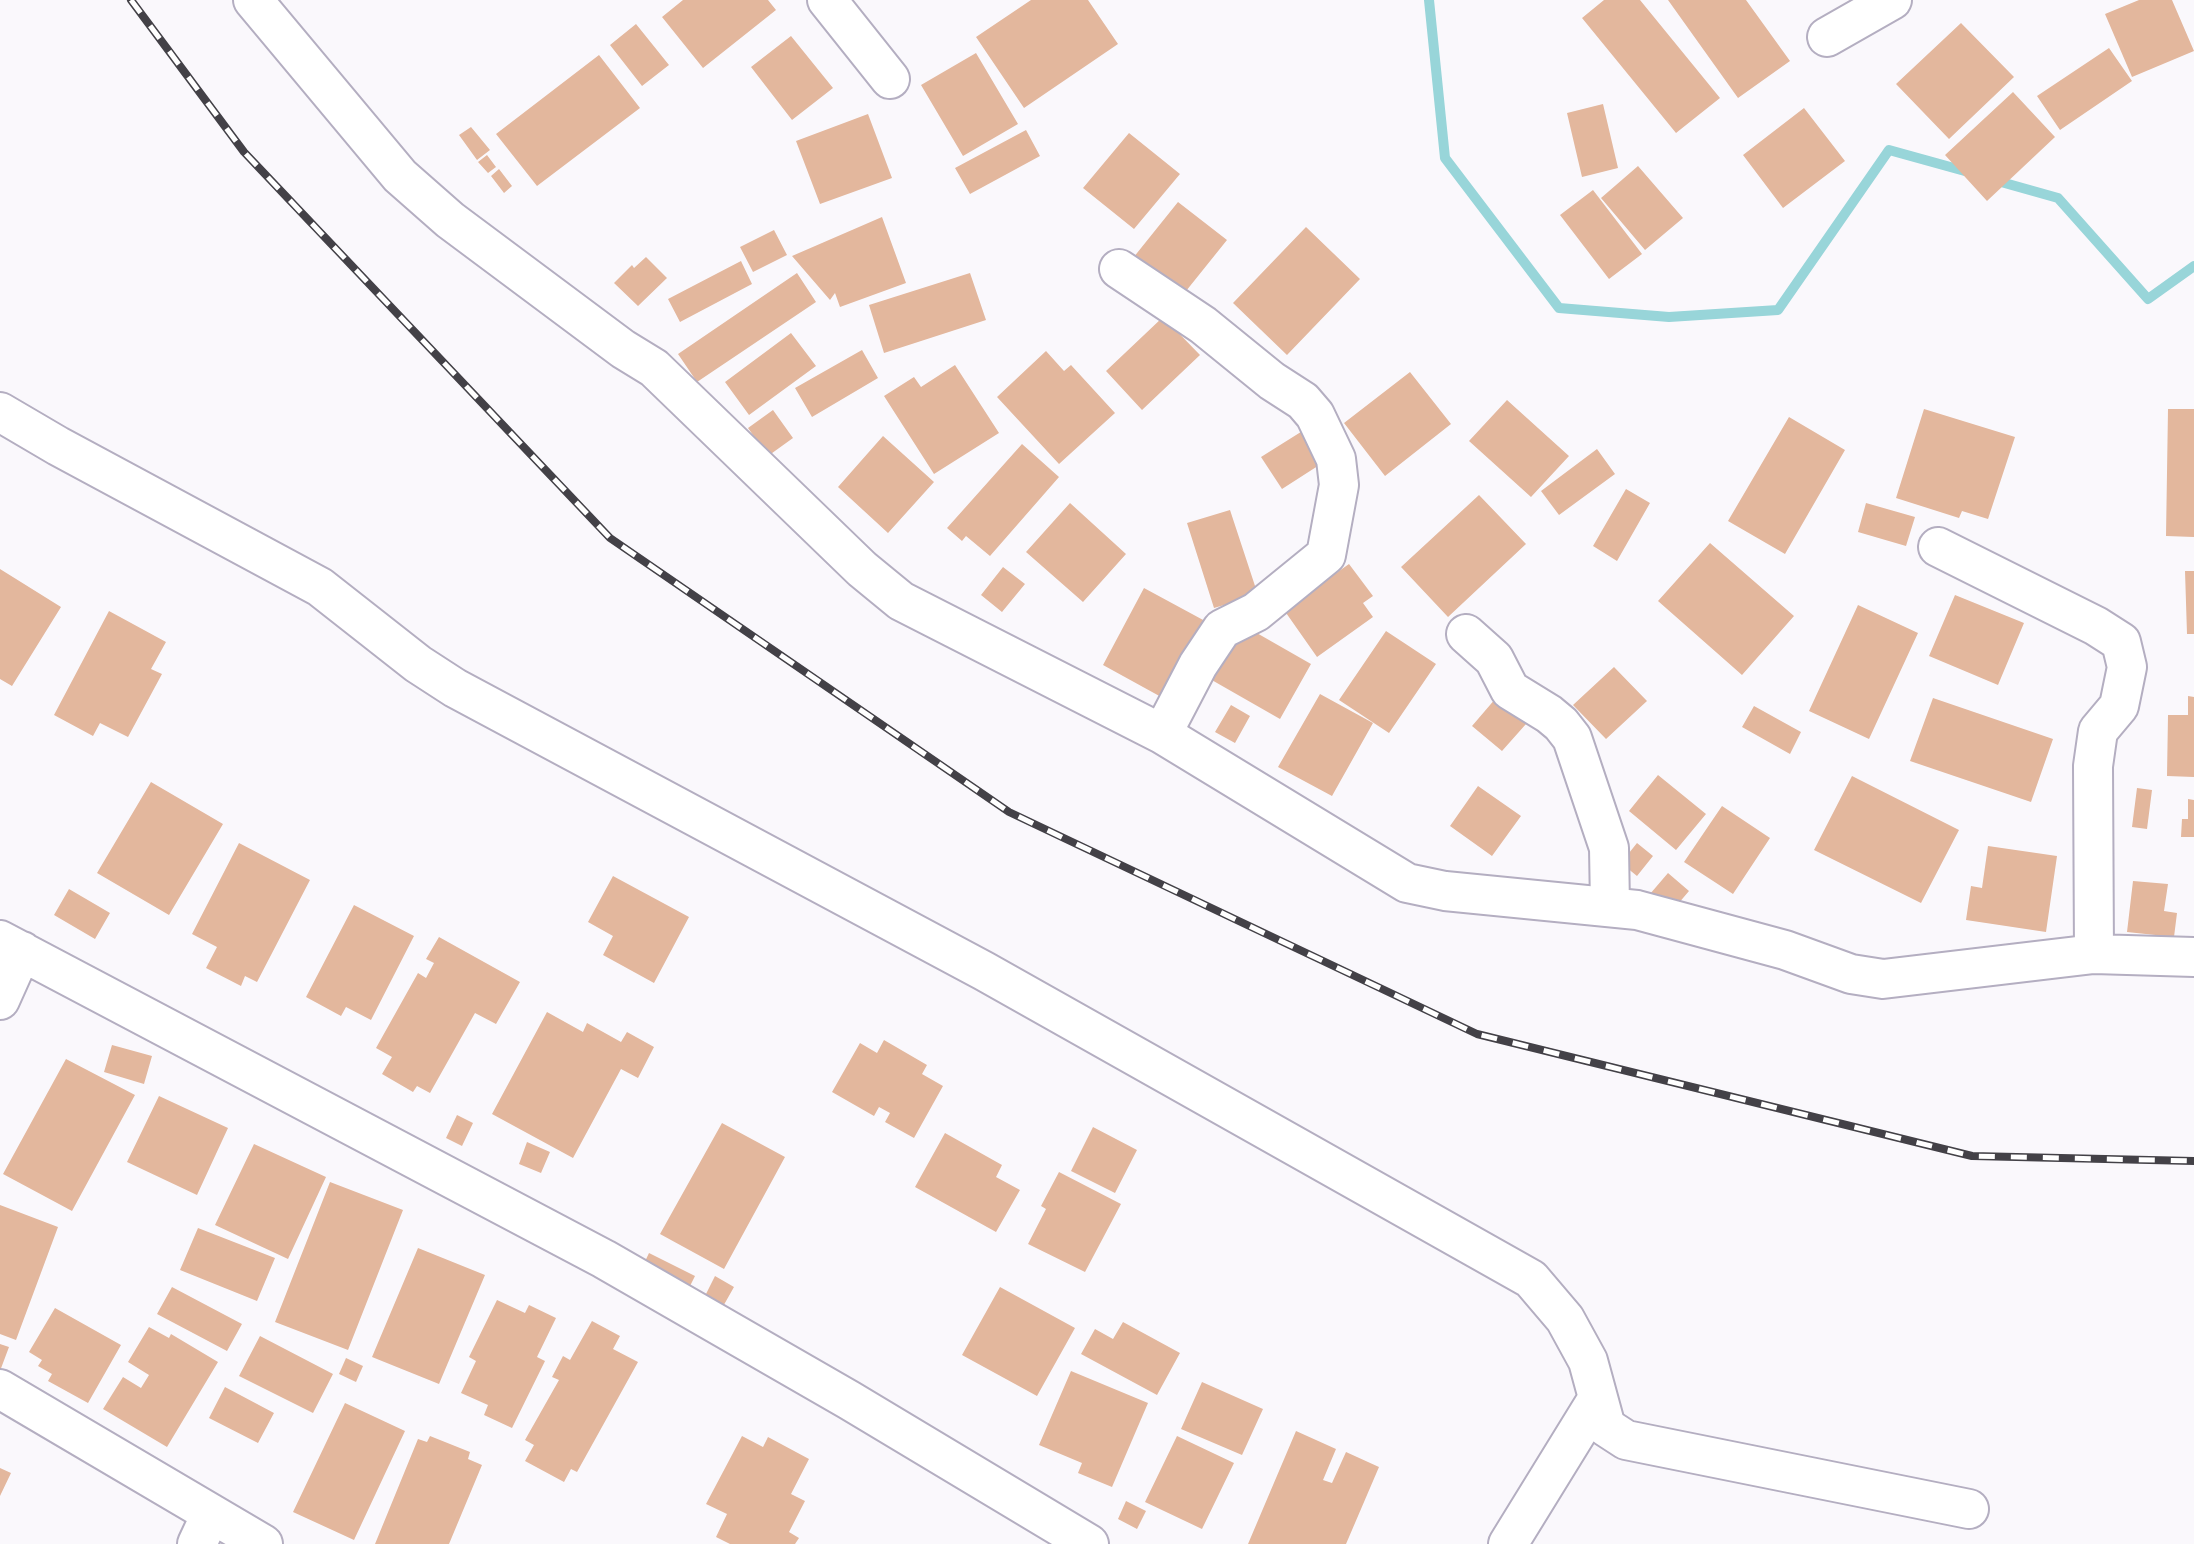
<!DOCTYPE html>
<style>
body{margin:0}
canvas{display:block;background:#faf8fc}
</style>
<canvas width="2194" height="1544"></canvas>
<script>
const context = document.querySelector('canvas').getContext('2d');
context.lineJoin = 'round';
function poly(rows) {
  const path = new Path2D();
  for (const r of rows) {
    path.moveTo(r[0], r[1]);
    for (let i = 2; i < r.length; i += 2) path.lineTo(r[i], r[i + 1]);
  }
  return path;
}
function strokePath(path, color, width, dash) {
  context.strokeStyle = color;
  context.lineWidth = width;
  context.lineCap = dash ? 'butt' : 'round';
  context.setLineDash(dash || []);
  context.stroke(path);
}
function fillPath(path, color) {
  context.fillStyle = color;
  context.fill(path, 'evenodd');
}
strokePath(poly([
 [1429,0,1445,158,1559,308,1669,317,1778,310,1889,150,1972,173],
 [1994,180,2058,198,2148,299,2194,266]
]), '#98d5d9', 10);
fillPath(poly([
 [683,0,768,0,776,10,703,68,662,17],
 [1031,0,1088,0,1118,44,1024,108,976,37],
 [1604,0,1640,0,1720,98,1676,133,1582,18],
 [1668,0,1746,0,1790,61,1738,98],
 [2139,0,2172,0,2194,51,2132,77,2105,14],
 [1961,23,2014,77,1949,139,1896,84],
 [636,24,669,65,642,86,610,45],
 [791,36,833,88,792,120,751,67],
 [2109,48,2132,81,2060,130,2037,96],
 [976,53,1018,124,963,156,921,85],
 [599,55,640,108,537,186,496,134],
 [2013,92,2055,137,1987,201,1945,155],
 [1603,104,1618,168,1582,177,1567,113],
 [1804,108,1845,161,1783,208,1743,155],
 [868,114,892,178,820,204,796,141],
 [471,127,490,150,477,160,459,135],
 [1026,130,1040,156,970,194,955,168],
 [1129,133,1180,174,1134,229,1083,188],
 [487,155,496,167,488,173,478,162],
 [1638,166,1683,218,1645,250,1601,198],
 [499,169,512,186,504,193,491,176],
 [1593,190,1642,254,1609,279,1560,215],
 [1178,202,1227,240,1178,301,1129,263],
 [882,217,906,283,840,307,835,293,830,300,792,256],
 [1306,227,1360,279,1287,355,1233,303],
 [774,230,787,255,753,272,740,247],
 [646,257,667,278,638,306,614,283,632,265,634,268],
 [741,261,752,284,680,322,668,299],
 [797,273,816,302,697,382,678,354],
 [970,273,986,320,884,353,869,305],
 [1163,317,1200,355,1142,410,1106,371],
 [791,333,816,366,749,415,725,382],
 [862,350,878,378,812,417,795,388],
 [1046,351,1064,371,1071,365,1115,413,1059,464,997,397],
 [955,365,999,433,934,474,884,396,914,377,921,387],
 [1410,372,1451,424,1385,476,1344,423],
 [1507,400,1569,456,1531,497,1469,441],
 [1924,409,2015,437,1988,519,1962,511,1959,518,1896,498],
 [2168,409,2194,409,2194,537,2166,536],
 [773,410,793,438,768,456,748,428],
 [1789,417,1845,450,1785,554,1728,521],
 [1304,430,1324,462,1282,489,1261,457],
 [883,436,934,482,888,533,838,487],
 [1022,444,1059,477,990,556,966,536,962,541,947,528],
 [1597,449,1615,474,1559,515,1541,491],
 [1626,489,1650,503,1617,561,1593,546],
 [1479,495,1526,544,1448,617,1401,567],
 [1070,503,1126,554,1083,602,1026,552],
 [1866,503,1915,517,1906,546,1858,532],
 [1230,510,1258,595,1214,608,1187,523],
 [1710,543,1794,616,1742,675,1658,601],
 [1349,564,1373,596,1363,603,1373,617,1317,657,1284,610],
 [1003,567,1025,584,1002,612,981,595],
 [0,569,61,607,12,686,0,679],
 [2185,571,2194,571,2194,634,2187,634],
 [1144,588,1205,621,1163,698,1103,665],
 [1955,595,2024,623,1998,685,1929,656],
 [1858,605,1918,633,1869,739,1809,711],
 [109,611,166,642,151,669,162,674,128,737,100,723,93,736,54,715],
 [1241,624,1311,664,1280,719,1210,679],
 [1386,631,1436,664,1389,733,1339,700],
 [1614,667,1647,701,1606,739,1573,705],
 [1320,694,1373,723,1332,796,1278,767],
 [2188,696,2194,697,2194,777,2167,776,2168,715,2188,715],
 [1496,698,1526,724,1502,751,1472,726],
 [1933,698,2053,739,2031,802,1910,761],
 [1231,705,1250,716,1235,743,1215,732],
 [1754,706,1801,732,1790,754,1742,727],
 [1658,775,1706,814,1676,850,1629,811],
 [1852,776,1959,830,1921,903,1814,850],
 [151,782,223,824,169,915,97,873],
 [1478,786,1521,816,1492,856,1450,826],
 [2137,788,2152,790,2147,829,2132,827],
 [2188,799,2194,800,2194,837,2181,837,2182,819,2188,819],
 [1722,806,1770,838,1733,894,1684,862],
 [239,843,310,880,257,982,245,976,241,986,206,968,217,947,192,934],
 [1637,843,1653,856,1637,876,1621,863],
 [1988,846,2057,856,2046,932,1966,920,1971,886,1982,888],
 [1668,873,1689,891,1672,911,1650,894],
 [613,876,689,917,654,983,603,955,613,936,588,922],
 [2133,881,2168,884,2164,911,2177,913,2174,937,2127,932],
 [69,889,110,913,95,939,54,915],
 [354,905,414,936,371,1020,346,1007,341,1016,306,997],
 [439,937,520,982,496,1024,475,1013,430,1093,417,1086,413,1092,382,1074,392,1057,376,1048,418,973,426,978,434,963,426,959],
 [547,1012,583,1032,587,1023,621,1042,627,1032,654,1047,638,1078,621,1069,573,1158,492,1114],
 [884,1040,927,1065,922,1074,943,1086,914,1138,885,1122,890,1113,879,1107,874,1116,832,1092,860,1043,877,1053],
 [112,1045,152,1056,144,1084,104,1072],
 [66,1059,135,1095,72,1211,3,1174],
 [159,1096,228,1128,197,1195,127,1162],
 [457,1115,473,1123,462,1146,446,1138],
 [722,1123,785,1157,724,1269,660,1234],
 [1093,1127,1137,1150,1115,1193,1071,1171],
 [945,1133,1002,1165,996,1177,1020,1190,996,1232,915,1187],
 [527,1142,550,1152,541,1173,519,1164],
 [254,1144,326,1177,288,1259,215,1225],
 [1059,1172,1121,1204,1085,1272,1028,1244,1046,1209,1041,1206],
 [330,1182,403,1210,348,1350,275,1322],
 [0,1205,58,1227,16,1340,0,1334],
 [198,1228,275,1258,257,1301,180,1270],
 [418,1248,485,1275,439,1384,372,1357],
 [649,1253,695,1276,685,1296,639,1274],
 [715,1276,734,1287,721,1310,703,1300],
 [172,1287,242,1324,227,1351,157,1314],
 [1000,1287,1075,1328,1037,1396,962,1355],
 [497,1300,525,1313,529,1305,556,1318,537,1357,545,1361,512,1428,484,1415,488,1405,461,1393,476,1361,469,1357],
 [55,1308,121,1345,88,1403,48,1381,52,1374,38,1366,42,1360,29,1352],
 [592,1321,620,1336,613,1349,638,1362,577,1472,571,1469,564,1482,525,1461,534,1445,525,1440,559,1380,552,1377,563,1356,570,1360],
 [1123,1322,1180,1353,1157,1395,1081,1354,1095,1329,1113,1339],
 [149,1327,169,1338,171,1334,218,1362,167,1447,103,1409,123,1377,141,1388,149,1375,128,1362],
 [260,1336,333,1374,313,1413,239,1376],
 [0,1344,9,1347,0,1371],
 [346,1358,363,1366,356,1382,339,1374],
 [1071,1371,1148,1403,1112,1487,1078,1473,1082,1463,1039,1445],
 [1202,1382,1263,1409,1242,1455,1181,1429],
 [225,1387,274,1413,258,1443,209,1418],
 [345,1403,405,1431,354,1540,293,1512],
 [1296,1431,1336,1449,1323,1480,1332,1483,1346,1452,1379,1467,1346,1544,1248,1544],
 [430,1436,470,1452,468,1459,482,1465,449,1544,375,1544,418,1439,427,1442],
 [742,1436,763,1447,768,1437,809,1459,791,1494,805,1501,789,1532,799,1538,795,1544,730,1544,716,1537,727,1514,706,1504],
 [1177,1436,1234,1463,1202,1529,1145,1502],
 [0,1468,11,1473,0,1496],
 [1126,1501,1146,1511,1137,1529,1118,1519]
]), '#e3b79d');
const street = poly([
 [253,0,400,176,450,220,623,349,654,368,862,569,901,601,1162,734,1407,883,1445,891,1637,910,1785,950,1851,974,1883,979,2094,954,2194,957],
 [827,0,890,79],
 [1827,37,1892,0],
 [1119,269,1203,325,1272,381,1303,401,1315,415,1336,459,1339,485,1326,555,1256,612,1222,629,1198,665,1162,734],
 [0,412,58,446,320,587,418,664,455,688,984,971,1531,1279,1565,1319,1588,1361,1606,1427,1626,1440,1969,1509],
 [1938,547,2096,626,2121,642,2127,667,2119,706,2098,731,2093,766,2094,954],
 [1466,634,1494,659,1510,690,1549,714,1561,724,1572,738,1609,848,1610,906],
 [0,940,604,1259,849,1400,1089,1544],
 [0,1000,22,951],
 [0,1389,263,1544],
 [197,1544,211,1514],
 [1508,1544,1598,1398]
]);
strokePath(street, '#b4aec1', 42);
strokePath(street, '#fff', 38);
const rail = poly([
 [131,0,244,152,610,538,1009,812,1477,1034,1972,1156,2194,1161]
]);
strokePath(rail, '#434147', 8);
strokePath(rail, '#fff', 5, [16]);
</script>
